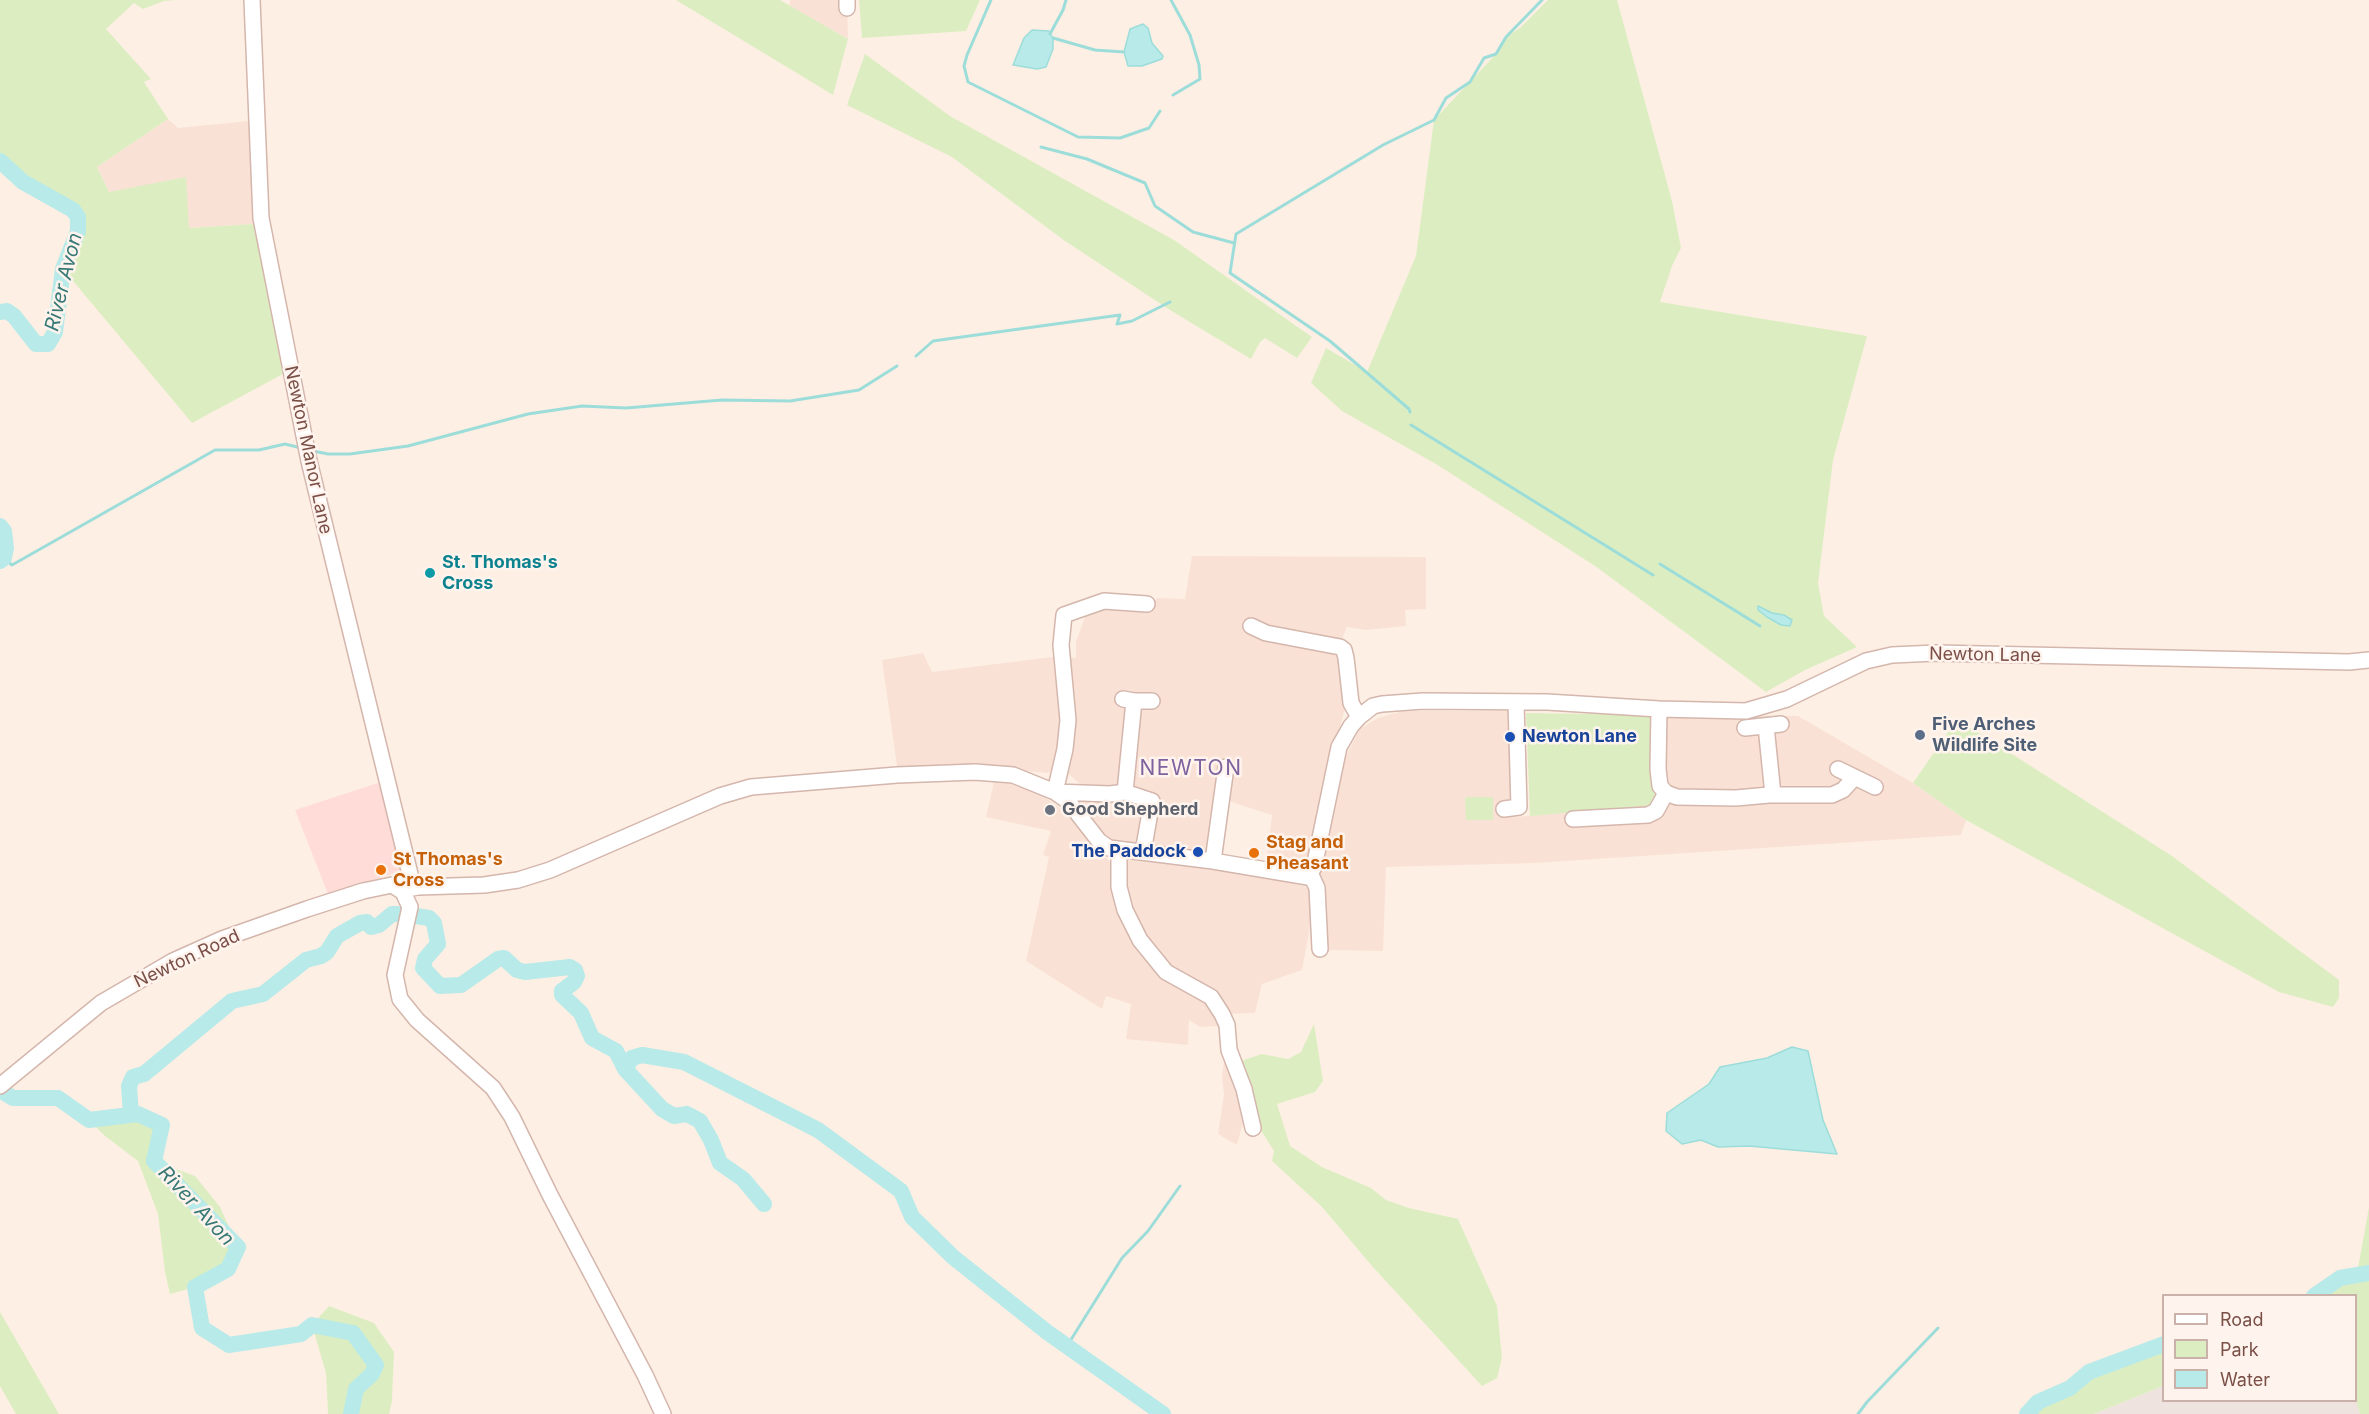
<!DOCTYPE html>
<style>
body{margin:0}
#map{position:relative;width:2369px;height:1414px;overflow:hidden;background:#feefe4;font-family:Inter,sans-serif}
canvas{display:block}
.legend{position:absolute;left:2162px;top:1294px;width:195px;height:108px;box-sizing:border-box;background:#fff4ed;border:2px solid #cab2ab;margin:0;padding:8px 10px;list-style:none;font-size:18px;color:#7a4f47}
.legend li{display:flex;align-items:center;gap:12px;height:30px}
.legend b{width:30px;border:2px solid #cab2ab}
</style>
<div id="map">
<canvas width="2369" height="1414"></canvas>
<ul class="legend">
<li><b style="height:8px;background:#fff"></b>Road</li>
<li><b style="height:16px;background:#dceec1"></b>Park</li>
<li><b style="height:16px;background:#b7eae8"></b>Water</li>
</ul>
</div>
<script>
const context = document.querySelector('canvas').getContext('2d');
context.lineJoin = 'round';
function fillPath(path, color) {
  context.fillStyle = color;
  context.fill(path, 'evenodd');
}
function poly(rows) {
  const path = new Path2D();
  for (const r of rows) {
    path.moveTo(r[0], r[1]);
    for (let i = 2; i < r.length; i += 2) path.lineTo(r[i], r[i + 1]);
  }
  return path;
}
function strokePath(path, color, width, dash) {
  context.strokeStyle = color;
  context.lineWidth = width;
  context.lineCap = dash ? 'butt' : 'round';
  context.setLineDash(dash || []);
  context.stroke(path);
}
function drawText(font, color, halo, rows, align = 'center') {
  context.font = font + ' Inter,sans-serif';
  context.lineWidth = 5;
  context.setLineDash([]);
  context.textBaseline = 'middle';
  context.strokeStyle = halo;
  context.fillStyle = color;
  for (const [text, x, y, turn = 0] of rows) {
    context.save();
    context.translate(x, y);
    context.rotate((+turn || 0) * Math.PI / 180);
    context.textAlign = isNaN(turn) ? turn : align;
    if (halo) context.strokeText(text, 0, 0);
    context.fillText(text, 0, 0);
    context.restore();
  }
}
fillPath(poly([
 [790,0,847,0,848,39,790,7],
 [168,119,178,128,249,121,254,224,188,228,109,192,97,167],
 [1192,556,1426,557,1426,609,1405,610,1406,626,1366,630,1347,627,1337,651,1345,708,1325,783,1306,870,1266,864,1272,815,1216,797,1208,851,1108,842,1077,803,1085,789,1068,773,1070,758,1048,773,980,767,897,766,882,660,923,653,932,672,1060,656,1076,658,1076,642,1086,614,1104,607,1152,606,1157,598,1185,599],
 [1403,711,1509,711,1514,817,1655,805,1653,715,1798,716,1913,783,1966,820,1961,835,1536,863,1386,867,1383,951,1331,950,1326,954,1314,867,1327,837,1345,758,1360,729,1378,718],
 [994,782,1010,784,1042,795,1067,813,1111,863,1114,890,1145,959,1181,985,1207,997,1221,1026,1200,1027,1189,1020,1188,1045,1126,1039,1131,1004,1106,996,1102,1009,1026,961,1049,857,1043,855,1051,831,986,817],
 [1127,856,1251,874,1312,888,1309,933,1302,970,1262,984,1255,1013,1228,1014,1159,960,1141,930,1129,900,1126,873],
 [1229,1062,1246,1111,1237,1145,1218,1134,1224,1095,1222,1075,1224,1063]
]), '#f9e2d5');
fillPath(poly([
 [381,782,402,862,401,871,328,894,295,810]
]), '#ffdcd8');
fillPath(poly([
 [2163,1386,2164,1400,2356,1400,2356,1399,2360,1414,2094,1414]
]), '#eee3df');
fillPath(poly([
 [0,0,176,0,164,1,143,9,134,3,106,29,151,79,144,82,168,119,97,167,109,192,186,177,189,228,254,224,283,374,192,423,63,269,78,231,78,216,73,210,23,182,0,160],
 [676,0,780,0,848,39,833,95],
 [859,0,980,0,966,31,862,38],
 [1548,0,1617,0,1672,201,1681,248,1672,266,1660,302,1867,336,1833,460,1818,583,1824,616,1857,647,1805,670,1766,692,1595,566,1436,464,1342,411,1311,383,1326,348,1367,372,1416,256,1434,120,1496,54,1506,37,1520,28],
 [865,54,950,116,1174,240,1312,337,1297,358,1265,338,1260,342,1251,359,1170,310,1065,241,952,157,847,105],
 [1526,713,1653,715,1655,805,1530,816],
 [1957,719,2172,856,2339,980,2339,998,2333,1007,2279,992,1966,820,1913,783],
 [1465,797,1493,797,1493,820,1466,820],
 [1314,1024,1323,1081,1315,1092,1277,1104,1290,1146,1322,1167,1371,1188,1386,1200,1409,1208,1458,1219,1497,1306,1502,1358,1497,1378,1482,1386,1372,1266,1322,1207,1272,1161,1274,1151,1260,1129,1238,1062,1262,1054,1288,1059,1301,1052],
 [138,1114,162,1125,154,1161,195,1176,220,1207,238,1247,228,1269,195,1287,170,1294,165,1272,158,1214,138,1161,105,1136,89,1120],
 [2369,1207,2369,1414,2360,1414,2356,1399,2356,1296,2314,1295,2340,1278,2358,1268],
 [329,1306,374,1323,394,1352,392,1401,389,1414,328,1414,326,1373,312,1325],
 [0,1312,59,1414,16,1414,0,1386],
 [2163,1345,2163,1386,2094,1414,2027,1414,2038,1402,2070,1388,2089,1372]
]), '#dceec1');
const water = poly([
 [1143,24,1148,28,1152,43,1163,56,1162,59,1142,66,1128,66,1124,52,1130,29,1143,24],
 [1032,30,1049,31,1053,38,1053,49,1046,67,1037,69,1013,65,1024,38,1032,30],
 [1758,606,1772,613,1784,615,1792,620,1790,626,1781,625,1767,617,1758,610,1758,606],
 [1792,1047,1808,1051,1823,1120,1837,1154,1749,1146,1718,1147,1701,1140,1682,1144,1666,1131,1667,1113,1709,1084,1720,1067,1767,1058,1792,1047]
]);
fillPath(water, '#b7eae8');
strokePath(water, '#9cddda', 1.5);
strokePath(poly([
 [991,0,967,55,964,66,968,82,1078,137,1120,138,1149,128,1160,111],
 [1171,0,1190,35,1199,65,1200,79,1173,95],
 [1050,34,1063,10,1066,0],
 [1053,38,1095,50,1124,52],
 [1041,147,1087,159,1145,183,1155,206,1193,232,1234,243],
 [916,356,933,341,1120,315,1117,324,1132,321,1170,302],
 [1410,412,1409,409,1330,341,1230,273,1236,234,1383,145,1434,120,1446,98,1470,82,1484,58,1496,54,1506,37,1542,0],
 [1411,425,1653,575],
 [313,451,328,454,350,454,408,446,528,414,582,406,626,408,722,400,790,401,859,390,897,366],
 [4,558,12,565,215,450,259,450,285,444,301,448],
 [1660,564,1760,626],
 [1067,1346,1122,1258,1148,1231,1180,1186],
 [1858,1414,1867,1402,1938,1328]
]), '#9cddda', 3);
strokePath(poly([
 [0,161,23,182,73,210,78,217,78,231,63,269,55,332,48,344,36,344,14,316,7,311,0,312],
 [0,526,4,531,6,548,4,558,0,561],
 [416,916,429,918,434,923,438,944,425,959,423,968,440,986,461,985,498,959,504,958,517,970,525,972,570,967,575,970,577,976,574,982,562,991,562,995,581,1013,592,1038,616,1051,625,1069,632,1058,642,1055,684,1062,818,1130,901,1191,912,1217,953,1257,1047,1332,1163,1414],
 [625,1069,662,1109,674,1116,687,1114,700,1121,711,1140,720,1163,743,1179,764,1204],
 [0,1090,13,1098,58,1098,89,1120,138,1114,162,1125,154,1161,238,1247,228,1269,195,1287,202,1328,229,1345,301,1334,312,1325,353,1333,376,1365,372,1374,356,1389,351,1414],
 [131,1115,129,1086,133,1077,144,1074,232,1001,263,994,306,960,321,956,327,952,337,936,360,923,367,922,371,927,379,925,392,914,397,914],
 [2314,1296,2340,1278,2369,1273],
 [2027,1414,2038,1402,2070,1388,2089,1372,2164,1344]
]), '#b7eae8', 16);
const minor = poly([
 [252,0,261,218,309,461,410,874,401,890],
 [847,0,847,8],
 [1251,626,1266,633,1340,647,1344,650,1346,658,1351,703,1359,717],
 [1123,699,1134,701,1152,701],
 [1659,709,1658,769,1660,786,1666,793],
 [1766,726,1773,795],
 [1745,728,1781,724],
 [1838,769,1875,787],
 [1125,792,1134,701],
 [1666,793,1677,797,1736,798,1769,795,1832,795,1843,790,1854,778],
 [1504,809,1519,807,1516,703],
 [1573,819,1648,815,1656,811,1666,793],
 [1119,850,1119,887,1125,910,1140,940,1166,972,1211,997,1222,1014,1227,1025,1229,1050,1244,1089,1253,1128],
 [1143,852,1152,801,1125,792,1110,794,1055,792,1065,749,1068,720,1061,645,1064,615,1104,601,1147,604],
 [1213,861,1226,767],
 [1311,875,1317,888,1320,949],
 [401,890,418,887,484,885,518,880,550,870,720,796,751,787,897,775,975,772,1013,775,1055,792,1068,801,1099,841,1109,848,1213,861,1308,877,1314,867,1339,747,1351,726,1359,717,1373,706,1382,704,1423,701,1547,702,1659,709,1746,711,1787,699,1866,661,1892,655,1936,653,2349,662,2369,660],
 [0,1086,101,1003,173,961,222,939,307,909,363,891,392,885,403,892,410,907,395,975,400,999,417,1020,493,1088,512,1117,550,1195,645,1375,663,1414]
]);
strokePath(minor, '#d4b6ac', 18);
strokePath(minor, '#fff', 15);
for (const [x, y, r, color] of [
 [430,573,6,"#0f9aa8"],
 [1920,735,6,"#5c6f8a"],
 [1510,737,6,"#1a4fb4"],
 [1050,810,6,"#6b7280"],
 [1198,852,6,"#1a4fb4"],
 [1254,853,6,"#e8710a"],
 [381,870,6,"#e8710a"]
]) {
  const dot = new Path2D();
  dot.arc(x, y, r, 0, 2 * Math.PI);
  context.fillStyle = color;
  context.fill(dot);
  strokePath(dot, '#fff4ed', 2);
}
drawText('18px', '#7a4f47', '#fff4ed', [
 ["Newton Manor Lane",308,450,78],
 ["Newton Lane",1985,655,1],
 ["Newton Road",187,959,-25]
]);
drawText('bold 18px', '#0d838f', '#fff4ed', [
 ["St. Thomas's",442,563],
 ["Cross",442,584]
], 'left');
drawText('bold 18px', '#4e5e75', '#fff4ed', [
 ["Five Arches",1932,725],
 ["Wildlife Site",1932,746]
], 'left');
drawText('bold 18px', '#164399', '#fff4ed', [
 ["Newton Lane",1522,737],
 ["The Paddock",1186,852,"right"]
], 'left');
drawText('bold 18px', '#5b616d', '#fff4ed', [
 ["Good Shepherd",1062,810]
], 'left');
drawText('bold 18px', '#c56008', '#fff4ed', [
 ["Stag and",1266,843],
 ["Pheasant",1266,864],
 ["St Thomas's",393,860],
 ["Cross",393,881]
], 'left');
drawText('italic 20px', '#367977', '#fff4ed', [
 ["River Avon",64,282,-76],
 ["River Avon",196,1206,47]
]);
context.letterSpacing = '1.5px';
drawText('21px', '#7e629e', '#fff4ed', [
 ["NEWTON",1191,769]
]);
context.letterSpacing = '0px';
</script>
